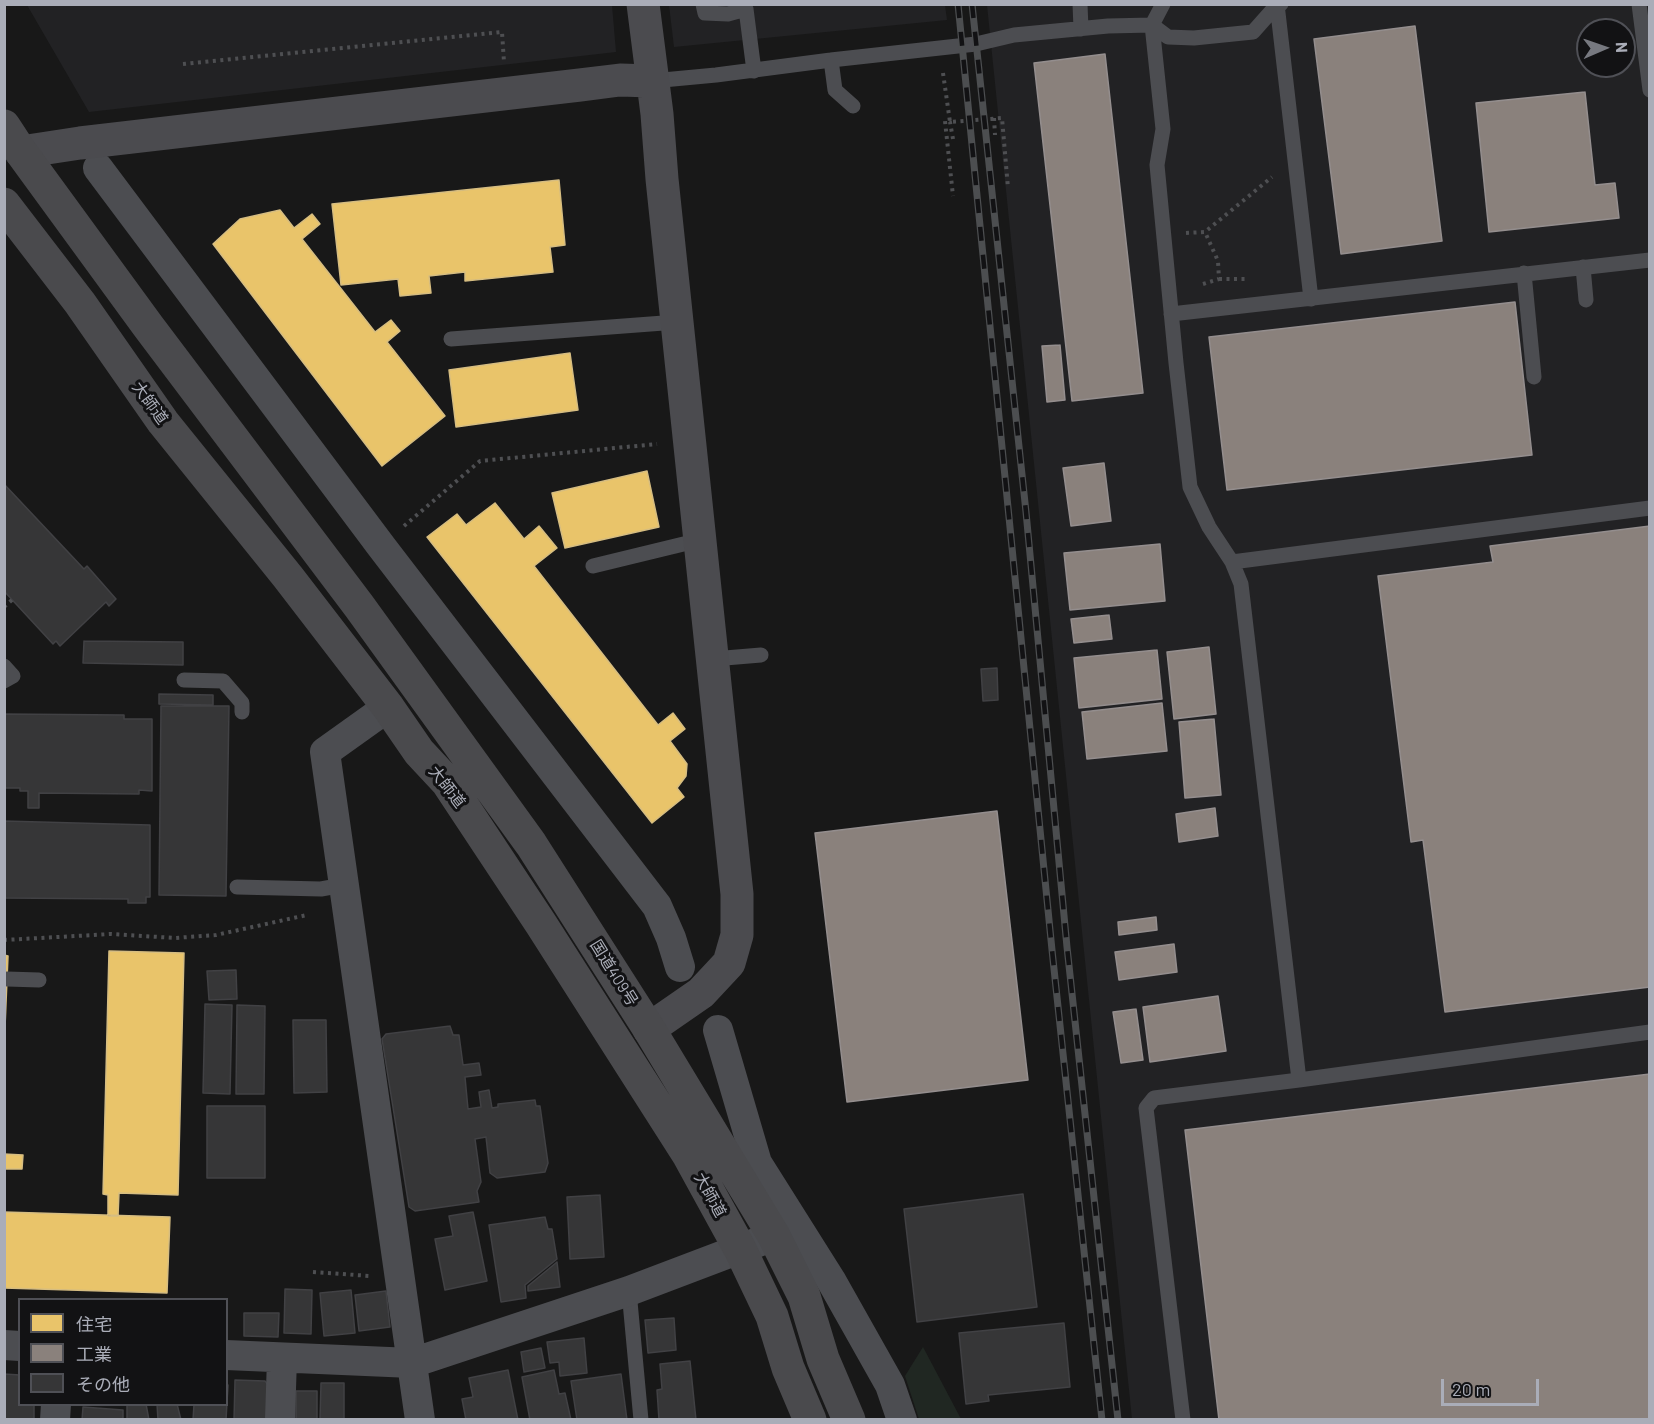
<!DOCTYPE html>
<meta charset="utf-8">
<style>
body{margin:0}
#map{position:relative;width:1654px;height:1424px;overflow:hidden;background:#181818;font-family:Barlow,"Noto Sans JP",sans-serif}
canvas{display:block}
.frame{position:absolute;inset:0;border:6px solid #aaadb8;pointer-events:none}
.legend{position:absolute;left:18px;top:1298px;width:210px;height:108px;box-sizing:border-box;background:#121214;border:2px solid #4f5056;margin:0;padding:8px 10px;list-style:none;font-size:18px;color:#aaadb8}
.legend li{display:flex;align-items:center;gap:12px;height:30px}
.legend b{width:30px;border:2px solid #4f5056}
.north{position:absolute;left:1576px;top:18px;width:60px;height:60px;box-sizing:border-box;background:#121214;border:2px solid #4f5056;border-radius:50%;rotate:88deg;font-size:16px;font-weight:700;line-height:24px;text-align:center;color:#aaadb8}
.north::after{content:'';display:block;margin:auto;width:21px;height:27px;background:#777980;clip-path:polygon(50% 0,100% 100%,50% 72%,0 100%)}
.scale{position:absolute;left:1441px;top:1379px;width:98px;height:27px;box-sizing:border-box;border:3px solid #aaadb8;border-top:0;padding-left:8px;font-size:18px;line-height:21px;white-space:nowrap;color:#aaadb8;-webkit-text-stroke:4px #121214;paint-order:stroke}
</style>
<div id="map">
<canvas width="1654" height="1424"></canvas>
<div class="frame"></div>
<ul class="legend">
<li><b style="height:16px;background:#e9c46a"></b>住宅</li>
<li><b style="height:16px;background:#8a817c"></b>工業</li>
<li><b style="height:16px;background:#363637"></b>その他</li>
</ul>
<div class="north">N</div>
<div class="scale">20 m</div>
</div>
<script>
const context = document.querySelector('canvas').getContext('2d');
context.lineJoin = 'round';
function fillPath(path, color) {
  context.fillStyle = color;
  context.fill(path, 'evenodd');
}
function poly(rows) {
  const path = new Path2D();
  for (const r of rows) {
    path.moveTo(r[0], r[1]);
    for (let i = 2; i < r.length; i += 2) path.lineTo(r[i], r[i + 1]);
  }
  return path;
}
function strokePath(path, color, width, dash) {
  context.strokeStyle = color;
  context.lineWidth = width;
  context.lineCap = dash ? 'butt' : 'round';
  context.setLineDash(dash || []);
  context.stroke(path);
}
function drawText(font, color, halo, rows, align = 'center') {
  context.font = font + ' Barlow,"Noto Sans JP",sans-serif';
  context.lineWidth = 6;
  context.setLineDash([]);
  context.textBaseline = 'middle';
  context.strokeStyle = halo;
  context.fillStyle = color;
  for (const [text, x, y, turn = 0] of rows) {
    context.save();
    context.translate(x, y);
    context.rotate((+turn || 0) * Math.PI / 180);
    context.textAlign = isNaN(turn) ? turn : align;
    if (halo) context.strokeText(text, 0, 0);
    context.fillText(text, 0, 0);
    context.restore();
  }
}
fillPath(poly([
 [27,5,612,5,616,52,89,112],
 [669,5,945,5,947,20,674,47],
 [987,5,1649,5,1649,1419,1132,1419],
 [1588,30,1624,30,1624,66,1588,66]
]), '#222224');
fillPath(poly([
 [923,1347,961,1419,919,1419,905,1376]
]), '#202722');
const homes = poly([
 [559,180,565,245,550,247,553,272,465,281,465,272,429,276,431,293,400,296,398,279,341,285,332,204,559,180],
 [280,210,294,228,312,214,320,224,302,239,375,332,391,320,400,331,387,342,445,416,382,466,213,244,240,219,280,210],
 [570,353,578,410,456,427,449,370,570,353],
 [647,471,659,527,565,548,552,493,647,471],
 [495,503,524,539,539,526,557,548,534,566,658,725,673,713,685,729,670,741,687,764,686,776,677,788,684,797,652,823,427,537,457,514,466,525,495,503],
 [109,951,184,953,178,1195,119,1193,118,1216,108,1216,108,1195,103,1194,109,951],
 [4,955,8,956,4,1051,4,955],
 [4,1154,23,1155,22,1169,4,1169,4,1154],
 [4,1212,170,1217,167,1293,4,1288,4,1212]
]);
fillPath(homes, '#e9c46a');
strokePath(homes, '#d6bd81', 1.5);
const industry = poly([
 [1415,26,1442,241,1341,254,1314,39,1415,26],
 [1105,54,1143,393,1072,401,1034,63,1105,54],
 [1585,92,1595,185,1615,183,1619,218,1489,232,1476,103,1585,92],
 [1515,302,1532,455,1227,490,1209,337,1515,302],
 [1060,345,1065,400,1047,402,1042,346,1060,345],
 [1104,463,1111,521,1071,526,1063,468,1104,463],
 [1650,526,1650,987,1445,1012,1423,840,1411,842,1378,576,1493,562,1490,546,1650,526],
 [1160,544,1165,601,1070,610,1064,553,1160,544],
 [1109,615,1112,639,1074,643,1071,619,1109,615],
 [1209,647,1216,714,1174,719,1167,652,1209,647],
 [1157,650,1162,699,1079,708,1074,658,1157,650],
 [1162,703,1167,751,1087,759,1082,712,1162,703],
 [1214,719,1221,795,1185,798,1179,722,1214,719],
 [1215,808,1218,836,1179,842,1176,814,1215,808],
 [997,811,1028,1080,847,1102,815,833,997,811],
 [1156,917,1157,930,1119,935,1118,922,1156,917],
 [1174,944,1177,972,1119,980,1115,952,1174,944],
 [1218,996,1226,1051,1150,1062,1143,1007,1218,996],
 [1136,1009,1143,1060,1121,1063,1113,1012,1136,1009],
 [1650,1074,1650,1420,1219,1420,1185,1130,1650,1074]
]);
fillPath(industry, '#8a817c');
strokePath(industry, '#948e8e', 1.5);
const building = poly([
 [4,484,84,569,87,566,116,599,109,606,106,602,60,646,56,641,53,644,4,591,4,484],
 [84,641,183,642,183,665,83,663,84,641],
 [997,668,998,700,983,701,981,669,997,668],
 [159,694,213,695,213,705,159,704,159,694],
 [161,706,229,706,226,896,159,895,161,706],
 [4,714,124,715,124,719,152,719,152,791,139,790,139,794,39,793,39,808,28,808,28,791,20,791,20,788,4,788,4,714],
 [4,821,150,825,150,897,146,897,146,903,128,903,128,899,4,898,4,821],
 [236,970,237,999,209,1000,207,971,236,970],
 [205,1004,232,1005,230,1094,203,1093,205,1004],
 [237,1005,265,1006,264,1094,236,1094,237,1005],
 [293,1020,326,1020,327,1092,294,1093,293,1020],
 [450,1026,453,1035,459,1035,463,1065,479,1063,481,1075,465,1077,468,1109,481,1107,479,1092,489,1090,492,1108,498,1107,498,1104,535,1100,536,1106,540,1106,548,1163,545,1172,497,1178,490,1173,486,1137,475,1139,481,1182,477,1191,479,1202,415,1211,409,1207,382,1039,386,1034,450,1026],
 [207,1106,265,1106,265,1178,207,1178,207,1106],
 [1023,1194,1037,1307,917,1322,904,1209,1023,1194],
 [600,1195,604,1257,570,1259,567,1197,600,1195],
 [473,1212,487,1281,445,1290,435,1239,453,1236,449,1216,473,1212],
 [545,1217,548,1229,552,1229,557,1259,525,1285,526,1298,501,1302,489,1225,545,1217],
 [557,1262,560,1287,528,1291,528,1286,557,1262],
 [285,1289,312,1290,311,1334,284,1333,285,1289],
 [351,1290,355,1333,324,1336,320,1293,351,1290],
 [386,1291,390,1327,359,1331,355,1295,386,1291],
 [244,1313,279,1313,278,1337,244,1336,244,1313],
 [674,1318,676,1350,648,1353,645,1320,674,1318],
 [1064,1323,1070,1387,988,1395,989,1401,966,1404,959,1333,1064,1323],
 [584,1338,587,1373,560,1376,559,1362,550,1363,547,1342,584,1338],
 [541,1348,545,1368,524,1372,521,1352,541,1348],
 [690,1361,696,1420,659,1420,657,1390,662,1389,660,1364,690,1361],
 [508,1370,518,1420,466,1420,462,1399,473,1397,469,1378,508,1370],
 [554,1370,559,1394,565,1393,571,1420,530,1420,522,1377,554,1370],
 [4,1374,20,1375,20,1404,34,1404,34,1420,4,1420,4,1374],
 [621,1374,627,1420,577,1420,571,1381,621,1374],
 [235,1380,265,1381,268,1385,266,1420,234,1420,235,1380],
 [321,1383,344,1383,344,1420,320,1420,321,1383],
 [226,1385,228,1385,226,1420,193,1420,194,1404,226,1404,226,1385],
 [296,1391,317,1391,317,1420,296,1420,296,1391],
 [127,1404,146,1404,149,1420,127,1420,127,1404],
 [157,1404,177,1404,181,1420,158,1420,157,1404],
 [83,1407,123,1410,123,1420,82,1420,83,1407]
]);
fillPath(building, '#363637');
strokePath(building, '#414144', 1.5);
strokePath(poly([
 [183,64,502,32,504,62],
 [943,73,950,122,1002,118,1008,188],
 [994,118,995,135],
 [953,139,950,122,945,121,953,196],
 [1186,233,1205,232,1272,177],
 [1219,279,1245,279],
 [1203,284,1219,279,1218,261,1205,232],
 [404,526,480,461,657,444],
 [4,607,12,600],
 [4,940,111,934,175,938,216,935,307,915],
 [313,1272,370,1276]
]), '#4e4f52', 4, [3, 4.5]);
strokePath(poly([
 [703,4,705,13,728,14,746,9,754,71],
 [1080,4,1081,29],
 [1163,4,1152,25,1163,129,1157,165,1176,363,1190,487,1209,527,1232,562,1241,584,1299,1080,1154,1098,1146,1108,1183,1420],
 [1277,4,1311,299],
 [1639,4,1650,90],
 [831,60,835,90,853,106],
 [652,81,716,75,831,60,976,44,1014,35,1108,26,1152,25,1168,37,1194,38,1253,32,1277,5,1281,4],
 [1583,267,1586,300],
 [1524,273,1534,377],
 [1171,314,1650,260],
 [451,339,677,322],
 [1232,562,1650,508],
 [593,566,700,540],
 [713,659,761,655],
 [4,666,13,676,4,681],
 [184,680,223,681,242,703,242,712],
 [237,887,321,889,343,885],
 [7,979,39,980],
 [1299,1080,1650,1032],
 [629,1291,641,1420]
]), '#4c4d51', 15);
strokePath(poly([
 [98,168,381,546,657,906,671,938,680,967],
 [388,707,325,752,420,1420],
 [718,1030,757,1163,832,1282,890,1385,902,1420],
 [4,1345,20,1346],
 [226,1355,412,1363,629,1291,774,1236],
 [55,1420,56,1404],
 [280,1420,282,1358]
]), '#4c4d51', 30);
strokePath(poly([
 [643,4,657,114,662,179,737,894,737,935,729,963,701,993,649,1029],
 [21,152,80,143,580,85,620,80,652,81]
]), '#4b4b4f', 33);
strokePath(poly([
 [4,126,21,152,148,326,359,606,531,844,649,1029,774,1236,804,1296,823,1359,849,1420],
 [4,204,80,303,163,422,288,577,388,707,419,752,447,782,541,924,689,1156,740,1249,772,1316,788,1368,810,1420]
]), '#4a4a4d', 33);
const rail = poly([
 [958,4,1052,950,1102,1420],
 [972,4,1026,512,1067,947,1118,1420]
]);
strokePath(rail, '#4c4e50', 7);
strokePath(rail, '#121214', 4.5, [14]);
drawText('16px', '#aaadb8', '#121214', [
 ["大師道",150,403,54],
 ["大師道",447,787,52],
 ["国道409号",614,973,58],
 ["大師道",710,1195,61]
]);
</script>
